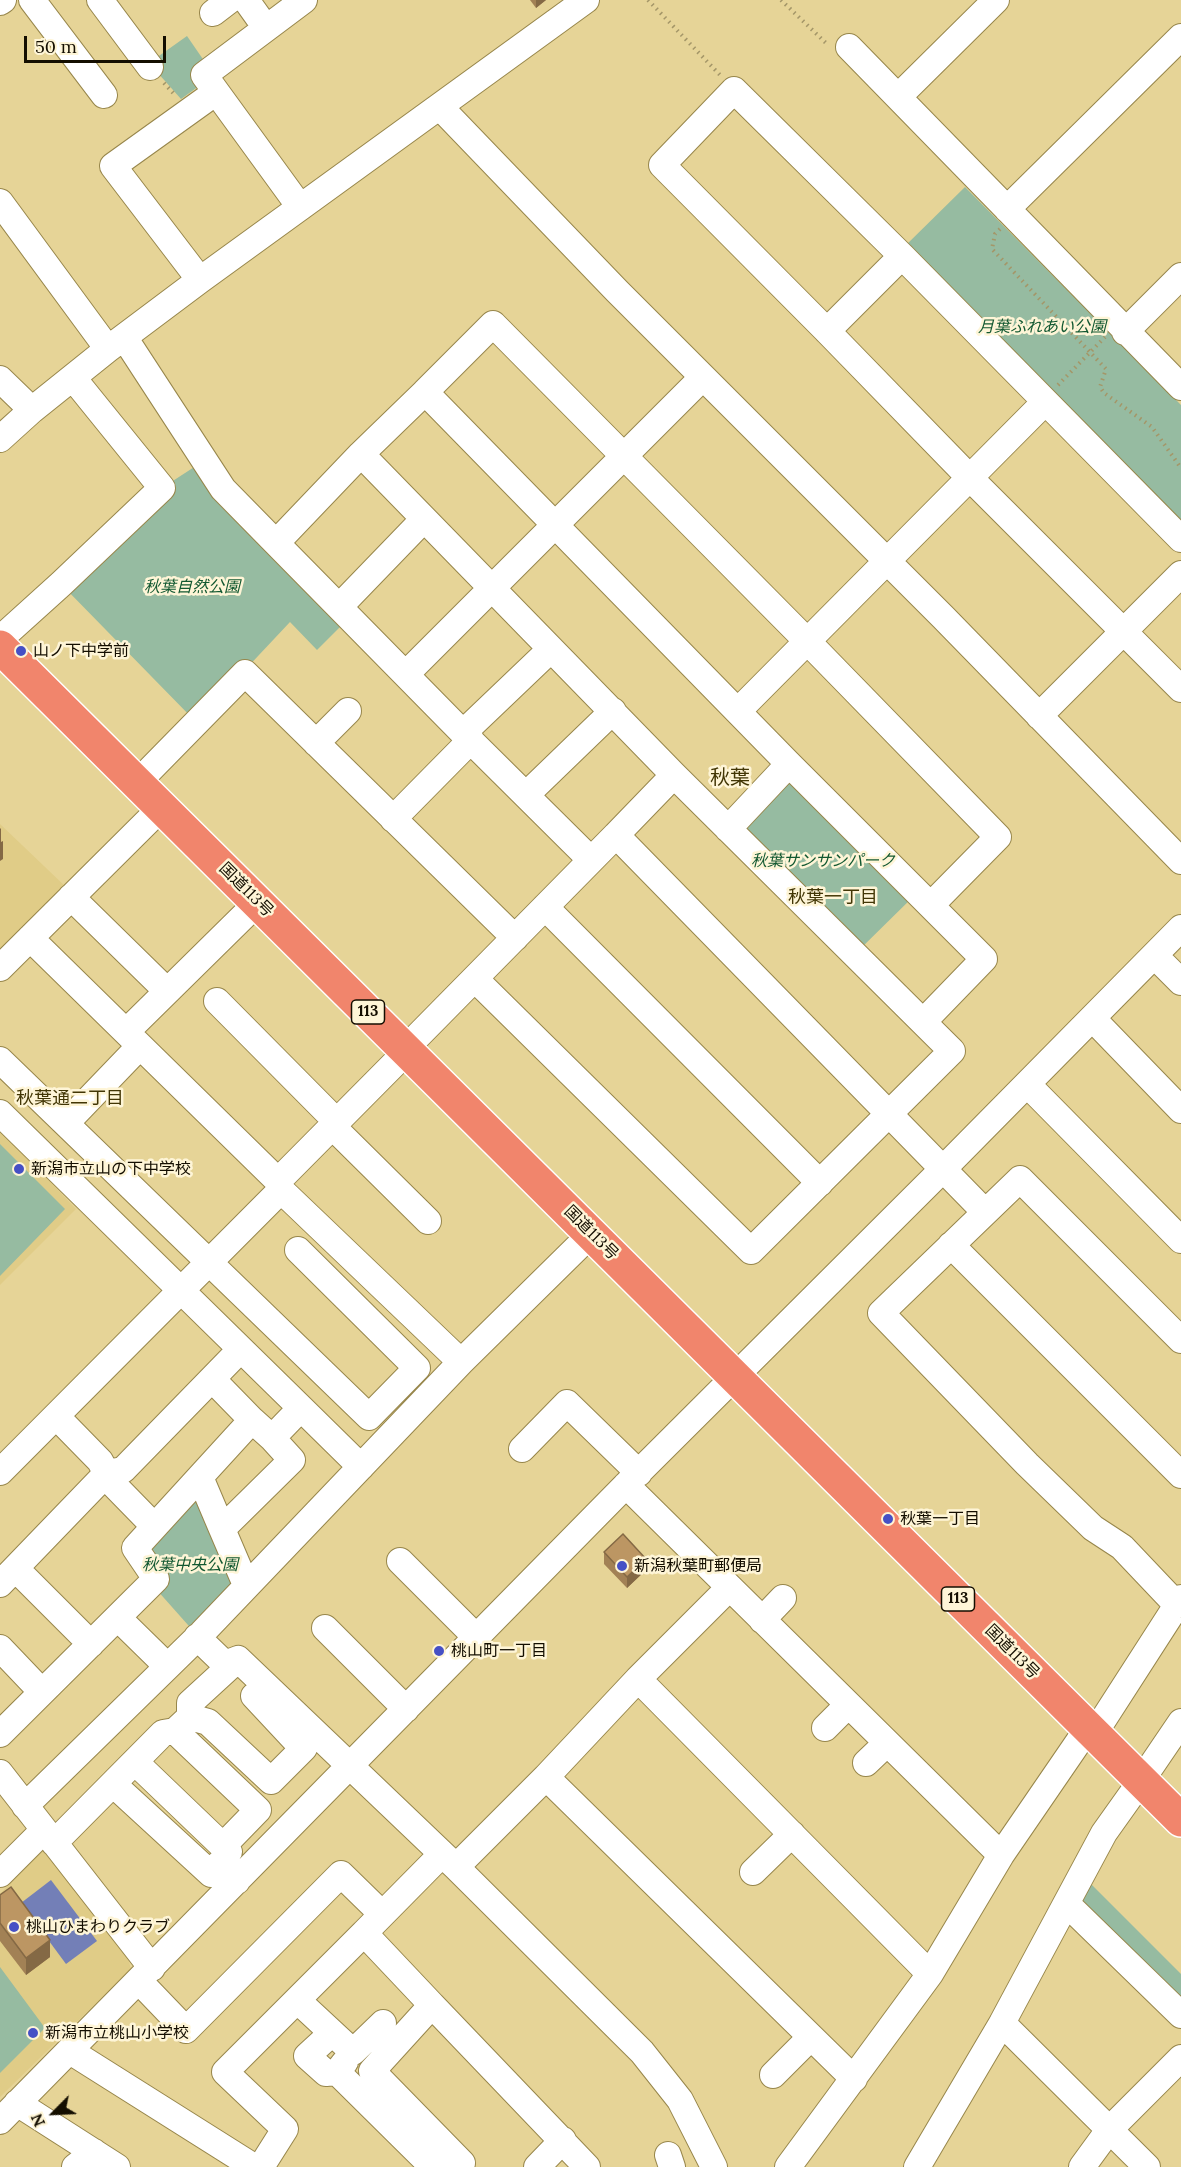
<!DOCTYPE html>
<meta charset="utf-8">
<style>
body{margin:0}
#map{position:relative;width:1181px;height:2167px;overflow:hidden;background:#e6d497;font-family:Lora,serif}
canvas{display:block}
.north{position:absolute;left:24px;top:2083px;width:60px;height:60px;-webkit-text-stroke:4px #fef5d7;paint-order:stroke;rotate:246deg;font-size:16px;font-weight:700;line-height:24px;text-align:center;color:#140e00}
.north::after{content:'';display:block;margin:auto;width:21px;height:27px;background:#140e00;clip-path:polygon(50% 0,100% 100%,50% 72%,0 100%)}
.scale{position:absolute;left:24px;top:36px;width:142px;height:27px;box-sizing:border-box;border:3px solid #140e00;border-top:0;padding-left:8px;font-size:18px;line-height:21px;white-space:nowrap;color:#140e00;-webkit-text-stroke:4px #fef5d7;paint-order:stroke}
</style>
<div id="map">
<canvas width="1181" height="2167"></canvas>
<div class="north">N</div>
<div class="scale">50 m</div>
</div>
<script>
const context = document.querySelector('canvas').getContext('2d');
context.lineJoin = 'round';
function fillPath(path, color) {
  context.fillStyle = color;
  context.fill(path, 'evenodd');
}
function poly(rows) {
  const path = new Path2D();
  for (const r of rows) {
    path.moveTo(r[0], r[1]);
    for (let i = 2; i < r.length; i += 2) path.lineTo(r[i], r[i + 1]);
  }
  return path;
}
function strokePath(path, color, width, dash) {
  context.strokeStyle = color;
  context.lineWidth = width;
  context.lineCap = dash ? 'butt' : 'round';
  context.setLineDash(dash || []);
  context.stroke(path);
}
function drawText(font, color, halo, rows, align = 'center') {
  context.font = font + ' Lora,"Noto Sans JP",serif';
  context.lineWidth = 5;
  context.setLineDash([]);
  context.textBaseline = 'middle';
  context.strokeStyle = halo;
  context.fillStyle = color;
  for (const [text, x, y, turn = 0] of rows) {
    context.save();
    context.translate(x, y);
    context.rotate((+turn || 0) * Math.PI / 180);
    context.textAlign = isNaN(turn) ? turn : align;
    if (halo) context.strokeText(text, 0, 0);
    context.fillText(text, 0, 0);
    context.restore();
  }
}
fillPath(poly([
 [0,824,67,888,0,954],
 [0,1129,76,1209,0,1285],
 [43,1845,127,1955,131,1969,0,2097,0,1894]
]), '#e0cc87');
fillPath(poly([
 [187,36,209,68,206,81,181,99,149,63],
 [965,187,1181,405,1181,530,903,248],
 [205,460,350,617,317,650,290,622,196,722,61,584,162,488],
 [789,764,918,892,855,954,728,829],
 [0,1144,65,1209,0,1276],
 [199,1482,243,1585,196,1634,148,1580,133,1550],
 [1085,1878,1181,1974,1181,2015,1067,1904],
 [0,1967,45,2028,0,2073]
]), '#96bba1');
fillPath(poly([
 [51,1880,97,1941,66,1964,21,1903]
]), '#737fb7');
const minor = poly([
 [32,0,104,95],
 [100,0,150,67],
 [246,0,266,28],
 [0,2,3,0],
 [213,13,230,0],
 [849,47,1181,387],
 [898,97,996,0],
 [440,107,617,291,943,617,1181,861],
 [0,202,108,349],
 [300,207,204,75,304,0],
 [1007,209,1181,37],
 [200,280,113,166,205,100],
 [827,331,902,256],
 [1125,332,1181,276],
 [124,337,223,489,276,543],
 [0,379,32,410],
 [425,392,493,324,808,642,998,837,931,905],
 [0,439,32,410,108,349,200,280,586,0],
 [361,454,425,392,789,764,984,959,923,1022],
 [1181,539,902,256,734,90,662,165,827,331,970,478,1181,689],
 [340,606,424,519],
 [0,639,61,584,162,488,73,378],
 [406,674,703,377],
 [738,711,1045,402],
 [1039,716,1181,574],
 [463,733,551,649],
 [316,743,348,711],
 [138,782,245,673,515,938],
 [526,795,613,711],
 [393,819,471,740],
 [728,829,789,764],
 [616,835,674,775],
 [71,897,167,991],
 [545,907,820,1183],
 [30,938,278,1181],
 [1155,956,1181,982],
 [0,968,162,807],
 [475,979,751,1251,952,1051,674,775,361,454,276,543,463,733,591,860],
 [217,1001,336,1121],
 [1092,1018,1181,1110],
 [126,1032,258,902],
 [405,1049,616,835,985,1212],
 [0,1060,369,1417,417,1368,298,1250],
 [1027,1084,1181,1240],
 [0,1113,301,1408],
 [66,1123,140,1046],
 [332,1126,428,1221],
 [281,1190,278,1181,406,1052],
 [951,1245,1181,1475],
 [1181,1340,1020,1179,881,1313,1027,1464,1093,1528,1122,1547,1177,1605,1181,1598],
 [212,1379,252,1420],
 [56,1416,100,1461,112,1483,154,1526],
 [522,1449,567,1403,639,1473],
 [0,1472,281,1190,461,1362,591,1234],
 [200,1477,222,1529],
 [626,1485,1001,1855],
 [400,1561,476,1637],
 [16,1569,91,1644],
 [0,1584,107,1473,123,1470,240,1350],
 [246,1585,222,1529,292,1460,272,1438],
 [118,1618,167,1666],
 [762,1620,783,1598],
 [325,1628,406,1709],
 [197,1637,225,1664,238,1659,456,1867,642,2052,680,2100,714,2167],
 [0,1648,42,1692],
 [638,1679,729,1588],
 [254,1696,296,1741,307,1730],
 [190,1717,208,1722,271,1781,304,1748,296,1741],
 [825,1728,848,1705],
 [175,1731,258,1810,223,1846],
 [0,1734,156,1579,135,1548,252,1420,272,1438,301,1408,361,1467],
 [1094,1734,1177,1605],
 [135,1762,229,1852,224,1858],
 [866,1763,887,1743],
 [0,1773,152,1968],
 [113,1784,211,1874,219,1864,237,1881],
 [25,1806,202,1633,461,1362],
 [54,1843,163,1733,175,1731,190,1717,190,1703,238,1659],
 [442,1854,364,1933,432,2005,372,2071,462,2163,457,2167],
 [456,1867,546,1777],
 [753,1872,792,1834],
 [0,1874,44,1830],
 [1067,1904,1181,2015],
 [139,1981,186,2030,341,1874,382,1914],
 [297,2000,353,2052,383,2023],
 [432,2005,587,2167],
 [1002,2023,1147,2167],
 [332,2033,307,2056,326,2073,337,2072,345,2062],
 [70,2051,254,2167],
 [337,2072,433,2167],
 [773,2075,811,2037],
 [854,2079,546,1777,638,1679,930,1974],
 [17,2103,117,2167],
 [0,2121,626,1485,944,1168,1181,928],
 [668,2155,672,2167],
 [75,2167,94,2152],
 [261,2167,285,2129,225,2072,364,1933],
 [537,2167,563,2140],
 [788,2167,930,1974,1001,1855,1088,1728],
 [917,2167,1002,2023,1104,1833,1141,1781,1181,1722],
 [1082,2167,1109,2130,1181,2058]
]);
const highway = poly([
 [0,647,1181,1820]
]);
strokePath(minor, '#97864b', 28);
strokePath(highway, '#fff', 36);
strokePath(poly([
 [648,0,721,76],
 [781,0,827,44],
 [164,83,175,95],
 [1000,229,995,234,992,249,1106,369,1100,387,1104,393,1152,427,1181,468],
 [1058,385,1105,337]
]), '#a49668', 4, [1.5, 4.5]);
strokePath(minor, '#fff', 26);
strokePath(highway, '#f1856c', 33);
fillPath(poly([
 [530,0,546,0,536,8],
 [604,1552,646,1570,627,1588,604,1564],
 [0,1895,50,1957,26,1975,0,1941]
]), '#a28155');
fillPath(poly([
 [536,0,546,0,536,8],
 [1,828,1,842,3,841,3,859,0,861,0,829],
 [646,1559,646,1570,627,1588,627,1577],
 [50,1940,50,1957,26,1975,26,1958]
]), '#846945');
const building = poly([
 [623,1534,646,1559,627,1577,604,1552,623,1534],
 [11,1887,50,1940,26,1958,0,1923,0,1895,11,1887]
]);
fillPath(building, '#bc9663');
strokePath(building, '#846945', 1.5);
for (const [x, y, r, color] of [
 [21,651,6,"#4650c5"],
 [19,1169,6,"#4650c5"],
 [888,1519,6,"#4650c5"],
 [622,1566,6,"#4650c5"],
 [439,1651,6,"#4650c5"],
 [14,1927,6,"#4650c5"],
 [33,2033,6,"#4650c5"]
]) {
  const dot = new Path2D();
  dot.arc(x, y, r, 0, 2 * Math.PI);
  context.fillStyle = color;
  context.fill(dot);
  strokePath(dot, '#fef5d7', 2);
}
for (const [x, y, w] of [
 [368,1012,33],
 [958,1599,33]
]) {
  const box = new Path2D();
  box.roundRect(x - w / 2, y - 12, w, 24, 4.5);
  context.fillStyle = '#fef5d7';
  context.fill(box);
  strokePath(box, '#140e00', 1.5);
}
drawText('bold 15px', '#140e00', null, [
 ["113",368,1012],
 ["113",958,1599]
]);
drawText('italic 16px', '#125831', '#fef5d7', [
 ["月葉ふれあい公園",1042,327],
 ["秋葉自然公園",192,587],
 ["秋葉サンサンパーク",823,861],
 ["秋葉中央公園",190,1565]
]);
drawText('16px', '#140e00', '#fef5d7', [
 ["山ノ下中学前",33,651],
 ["新潟市立山の下中学校",31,1169],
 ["秋葉一丁目",900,1519],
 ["新潟秋葉町郵便局",634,1566],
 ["桃山町一丁目",451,1651],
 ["桃山ひまわりクラブ",26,1927],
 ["新潟市立桃山小学校",45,2033]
], 'left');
drawText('16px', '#140e00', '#fef5d7', [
 ["国道113号",246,890,45],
 ["国道113号",591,1233,45],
 ["国道113号",1012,1652,45]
]);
drawText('18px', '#423605', '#fef5d7', [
 ["秋葉一丁目",833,898],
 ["秋葉通二丁目",70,1099]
]);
drawText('20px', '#423605', '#fef5d7', [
 ["秋葉",730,778]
]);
</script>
